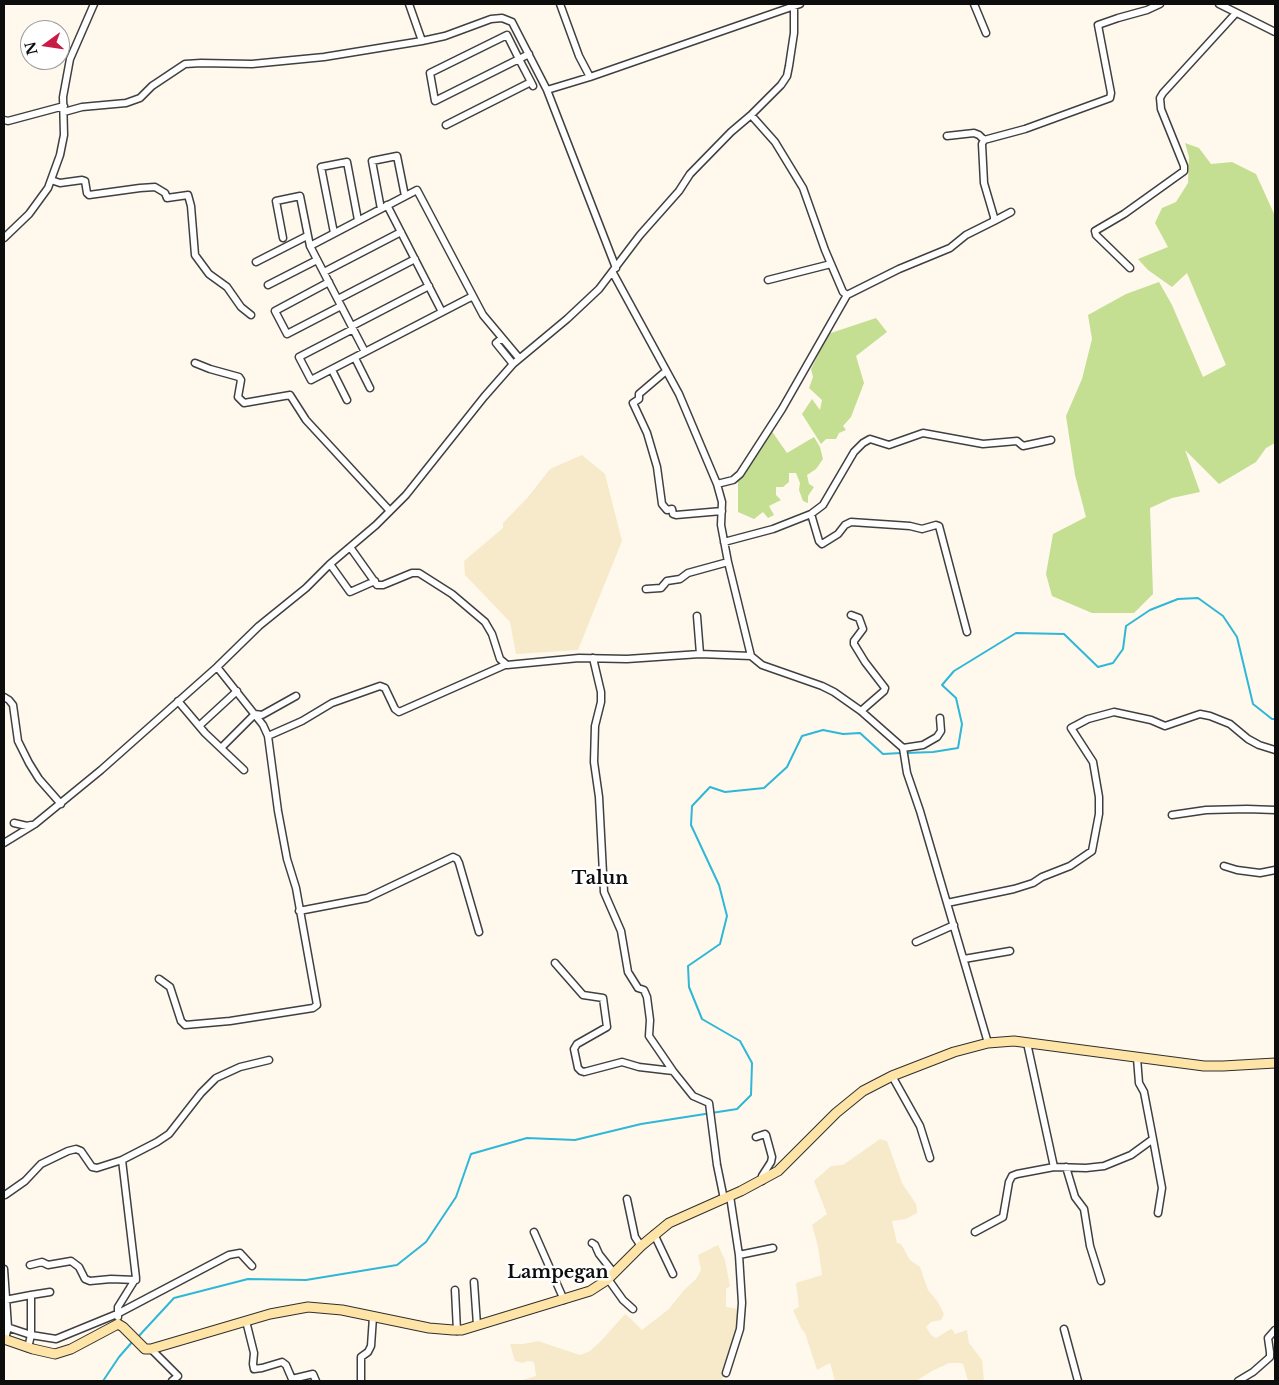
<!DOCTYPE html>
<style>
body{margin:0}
#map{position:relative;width:1279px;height:1385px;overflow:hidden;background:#fff8ed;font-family:"Libre Baskerville",serif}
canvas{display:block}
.frame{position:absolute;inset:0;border:5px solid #0d0d0d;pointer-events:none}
.north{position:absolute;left:20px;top:20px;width:50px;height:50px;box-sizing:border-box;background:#fff;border:1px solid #9e9e9e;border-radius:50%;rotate:256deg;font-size:14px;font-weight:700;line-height:20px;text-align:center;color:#0d0d0d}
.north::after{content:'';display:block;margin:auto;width:18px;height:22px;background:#c81b46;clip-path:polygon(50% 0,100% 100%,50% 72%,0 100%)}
</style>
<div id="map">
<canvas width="1279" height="1385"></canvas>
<div class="frame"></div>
<div class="north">N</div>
</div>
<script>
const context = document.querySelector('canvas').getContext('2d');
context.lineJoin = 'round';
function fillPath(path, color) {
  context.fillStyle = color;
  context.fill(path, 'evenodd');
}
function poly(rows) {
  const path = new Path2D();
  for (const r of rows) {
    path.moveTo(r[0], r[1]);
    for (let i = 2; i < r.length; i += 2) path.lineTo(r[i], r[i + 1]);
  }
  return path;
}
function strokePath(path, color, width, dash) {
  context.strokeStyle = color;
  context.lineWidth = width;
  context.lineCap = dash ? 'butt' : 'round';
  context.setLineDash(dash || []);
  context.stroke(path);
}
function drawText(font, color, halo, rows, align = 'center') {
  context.font = font + ' "Libre Baskerville",serif';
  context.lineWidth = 5;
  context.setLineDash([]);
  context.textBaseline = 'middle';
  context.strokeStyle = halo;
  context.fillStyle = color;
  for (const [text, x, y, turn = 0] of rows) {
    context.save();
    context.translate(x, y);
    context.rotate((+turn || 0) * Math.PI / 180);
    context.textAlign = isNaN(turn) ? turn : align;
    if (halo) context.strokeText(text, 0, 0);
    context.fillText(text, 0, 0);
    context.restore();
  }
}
fillPath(poly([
 [582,455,605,474,622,541,578,650,516,654,510,622,465,575,464,561,503,528,503,523,528,497,550,469],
 [880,1139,887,1141,888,1144,902,1183,916,1204,917,1210,917,1213,906,1219,892,1221,897,1243,901,1244,910,1260,920,1267,928,1290,938,1302,944,1314,941,1320,931,1322,926,1327,931,1335,936,1338,949,1330,952,1329,955,1334,967,1330,969,1343,982,1360,984,1381,968,1381,963,1364,960,1363,949,1363,932,1371,916,1381,835,1381,830,1363,817,1370,805,1333,801,1328,793,1310,799,1307,796,1283,822,1275,818,1247,812,1225,827,1214,814,1181,831,1166,843,1165],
 [718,1245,725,1260,730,1286,726,1289,726,1307,740,1309,739,1323,722,1381,519,1381,536,1376,534,1362,528,1361,522,1363,515,1361,510,1344,523,1344,538,1341,580,1355,590,1351,600,1342,625,1314,630,1318,642,1330,669,1309,683,1291,696,1279,701,1270,698,1255]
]), '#f7eacb');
fillPath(poly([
 [1185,143,1199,148,1211,164,1232,162,1256,174,1275,216,1275,443,1266,448,1256,462,1219,484,1185,450,1200,492,1172,498,1150,508,1153,594,1134,613,1092,613,1052,596,1046,574,1053,534,1086,517,1075,475,1066,416,1082,379,1092,339,1088,315,1126,294,1159,282,1172,305,1203,377,1226,365,1187,273,1172,287,1148,270,1138,259,1168,247,1155,223,1162,208,1176,202,1188,183,1189,157],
 [876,318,887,332,856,356,864,383,851,417,843,426,846,430,839,433,836,439,826,439,821,444,802,414,812,399,820,410,822,400,809,388,813,377,811,369,816,359,828,334],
 [771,430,787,453,814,437,820,447,823,459,816,469,807,475,809,484,814,487,808,496,808,503,803,501,799,490,800,483,796,473,789,473,789,482,783,487,776,487,776,495,781,500,769,506,774,515,768,518,763,512,754,519,738,512,738,482,732,483]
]), '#c4de92');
strokePath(poly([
 [906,753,933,752,958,748,962,724,956,698,942,685,954,671,1016,633,1064,634,1098,667,1113,663,1123,649,1126,626,1150,610,1178,599,1198,598,1223,616,1237,637,1253,704,1272,719,1275,719],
 [137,1338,174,1298,248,1279,306,1280,397,1265,426,1242,456,1197,471,1154,527,1138,575,1140,641,1124,737,1109,751,1095,752,1063,740,1041,702,1019,689,987,688,966,720,944,727,916,719,885,691,825,692,806,710,787,725,792,764,788,787,767,802,736,823,730,843,734,860,733,883,754,901,753],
 [103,1381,119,1357,133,1341]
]), '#2fb7d7', 2);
const minor = poly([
 [409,4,422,41],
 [560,4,579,56,590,77,800,4],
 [974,4,986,33],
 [1219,4,1275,32],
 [529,54,435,101,430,73,507,35,519,59,531,82,533,86],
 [547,90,590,77],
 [64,112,82,107,126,103,140,98,152,86,185,64,201,63,252,64,324,57,422,41,445,36,491,19,502,18,512,22,547,90,616,268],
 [751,115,775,142,803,188,825,250,843,292,847,295],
 [4,120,8,121,64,106],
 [446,125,531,82],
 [947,136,974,133,979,135,984,140],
 [51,180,60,183,82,180,85,181,87,193,89,195,140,188,155,187,165,193,167,198,188,195,191,206,195,255,209,274,227,287,241,307,251,315],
 [387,205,442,312],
 [381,209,372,161,397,156,405,196],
 [994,221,1011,212],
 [334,233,321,167,347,162,358,220],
 [4,238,29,214,48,188,60,155,64,135,63,97,70,59,94,4],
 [283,238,276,201,300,196,310,246],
 [256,262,307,236],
 [1130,268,1096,235,1095,231,1124,214,1184,171,1184,166,1161,109,1160,98,1163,93,1236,13],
 [324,272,401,232],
 [613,273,679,394,717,484,722,502,721,525,728,562,751,656,762,665,822,686,834,692,861,711,903,748,907,773,920,811,988,1043],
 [768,280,831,264],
 [329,282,275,311,287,334,341,306],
 [268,285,317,260],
 [338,299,415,259],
 [352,326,429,286],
 [353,329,299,357,311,380,473,296],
 [502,338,496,343,513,364],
 [365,352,310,246,417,190,483,315,519,358],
 [355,358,370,388],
 [195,363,210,369,239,377,241,380,238,397,244,403,290,395,306,420,390,511],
 [332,370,347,400],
 [666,371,639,394,639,399,633,403,647,433,657,467,662,504,667,510,672,509,673,514,676,515,722,511],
 [717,484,733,480,740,474,782,409,847,295,899,269,950,248,966,235,994,221,994,217,984,183,982,144,984,140,1025,129,1110,98,1111,93,1098,25,1118,18,1147,10,1160,4],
 [811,514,819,541,822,544,838,534,845,525,851,522,910,526,922,529,936,525,939,526,967,632],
 [724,542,773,529,811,514,823,505,854,452,863,443,870,439,889,445,923,433,983,444,1017,441,1023,446,1051,440],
 [350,547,377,585,383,585,412,573,419,573,452,594,485,622,492,634,500,659,507,665,579,658,627,659,700,654,751,656],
 [330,564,350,592,375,581],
 [646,589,661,588,667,581,680,579,688,573,728,562],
 [851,615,859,618,863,629,854,641,854,644,865,662,885,688,884,691,861,711],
 [697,616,700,654],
 [593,658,601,692,601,702,595,726,594,762,599,797,604,892,621,931,628,972,638,988,644,990,647,997,650,1020,649,1036,673,1071],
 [4,697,9,700,13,705,18,741,29,763,39,779,61,804],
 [178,701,205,733,244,770],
 [199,726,237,691],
 [268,736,302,721,332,703,380,686,385,688,395,709,399,712,505,665],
 [221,748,255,714,262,715,296,696],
 [903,748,923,745,937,737,941,731,940,718],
 [1172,815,1206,810,1247,809,1275,810],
 [14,823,27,826,31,825],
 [4,843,35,824,101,770,217,667,259,626,306,588,330,564,376,525,406,495,484,397,513,364,567,319,599,289,640,235,679,191,690,174,731,132,751,115,781,85,787,76,789,66,794,33,794,7],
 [1224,866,1237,870,1260,873,1275,870],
 [947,903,1014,889,1033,883,1042,877,1070,866,1092,851,1099,814,1099,797,1093,762,1071,728,1088,719,1114,712,1151,720,1165,726,1200,714,1210,716,1230,724,1248,739,1259,745,1275,750],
 [299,911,367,898,453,857,457,859,459,863,479,932],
 [916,942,954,925],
 [964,959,1010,951],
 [555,963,583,995,603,998,607,1027,577,1044,574,1049,578,1068,581,1071,584,1072,622,1062,639,1067,673,1071,693,1096,709,1103,717,1165,724,1199],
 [159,979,170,987,181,1021,185,1025,230,1021,313,1008,317,1005,296,888,287,859,278,811,268,736,263,725,217,667],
 [1027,1043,1054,1167,1086,1168,1104,1166,1131,1155,1153,1139,1144,1092,1139,1083,1137,1058],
 [892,1076,920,1126,930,1158],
 [756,1137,765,1134,766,1135,772,1157,771,1162,762,1176,762,1181],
 [1153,1139,1162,1188,1158,1213],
 [1066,1167,1075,1197,1084,1209,1090,1246,1101,1281],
 [5,1195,25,1181,41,1164,68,1151,76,1149,81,1151,92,1167,97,1168,122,1160,157,1142,169,1134,201,1093,216,1078,240,1067,269,1060],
 [627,1199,635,1237,641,1246],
 [534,1232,564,1300],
 [975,1232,1003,1217,1009,1182,1012,1176,1017,1174,1054,1167],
 [654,1234,673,1274],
 [592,1243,595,1245,599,1254,614,1273],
 [739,1255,773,1248],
 [30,1265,42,1262,48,1265,71,1261,79,1267,85,1279,90,1281,111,1279,136,1280],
 [4,1269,8,1327,5,1339],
 [608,1279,623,1300,633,1309],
 [474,1282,477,1325],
 [455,1290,457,1331],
 [5,1300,31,1295],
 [118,1317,118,1307,136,1278,122,1160],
 [246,1321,254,1353,253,1364,254,1369,262,1368,282,1362,286,1365,292,1379,313,1374,316,1381],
 [4,1326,31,1335,56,1339,117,1314,229,1255,240,1253,252,1266],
 [1064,1329,1078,1381],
 [28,1348,31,1335,31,1295,50,1292],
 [151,1349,178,1376,172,1381],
 [726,1373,740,1329,742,1303,739,1255,730,1196],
 [361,1381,361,1357,368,1352,371,1346,373,1317],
 [1238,1381,1253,1372,1270,1357,1270,1352,1268,1338,1275,1330]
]);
const secondary = poly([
 [4,1339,33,1349,55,1354,71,1349,118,1324,123,1327,145,1349,151,1349,270,1314,308,1307,342,1310,429,1328,453,1330,462,1330,590,1291,607,1280,641,1246,669,1223,741,1191,778,1171,836,1113,863,1091,892,1076,954,1052,988,1043,1014,1041,1204,1066,1223,1066,1275,1063]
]);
strokePath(minor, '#404040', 9);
strokePath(secondary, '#2f2f2f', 11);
strokePath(minor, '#fff', 6);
strokePath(secondary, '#ffe4a8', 9);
drawText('bold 18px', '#0d0d0d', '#fff', [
 ["Talun",600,879],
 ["Lampegan",558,1273]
]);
</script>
